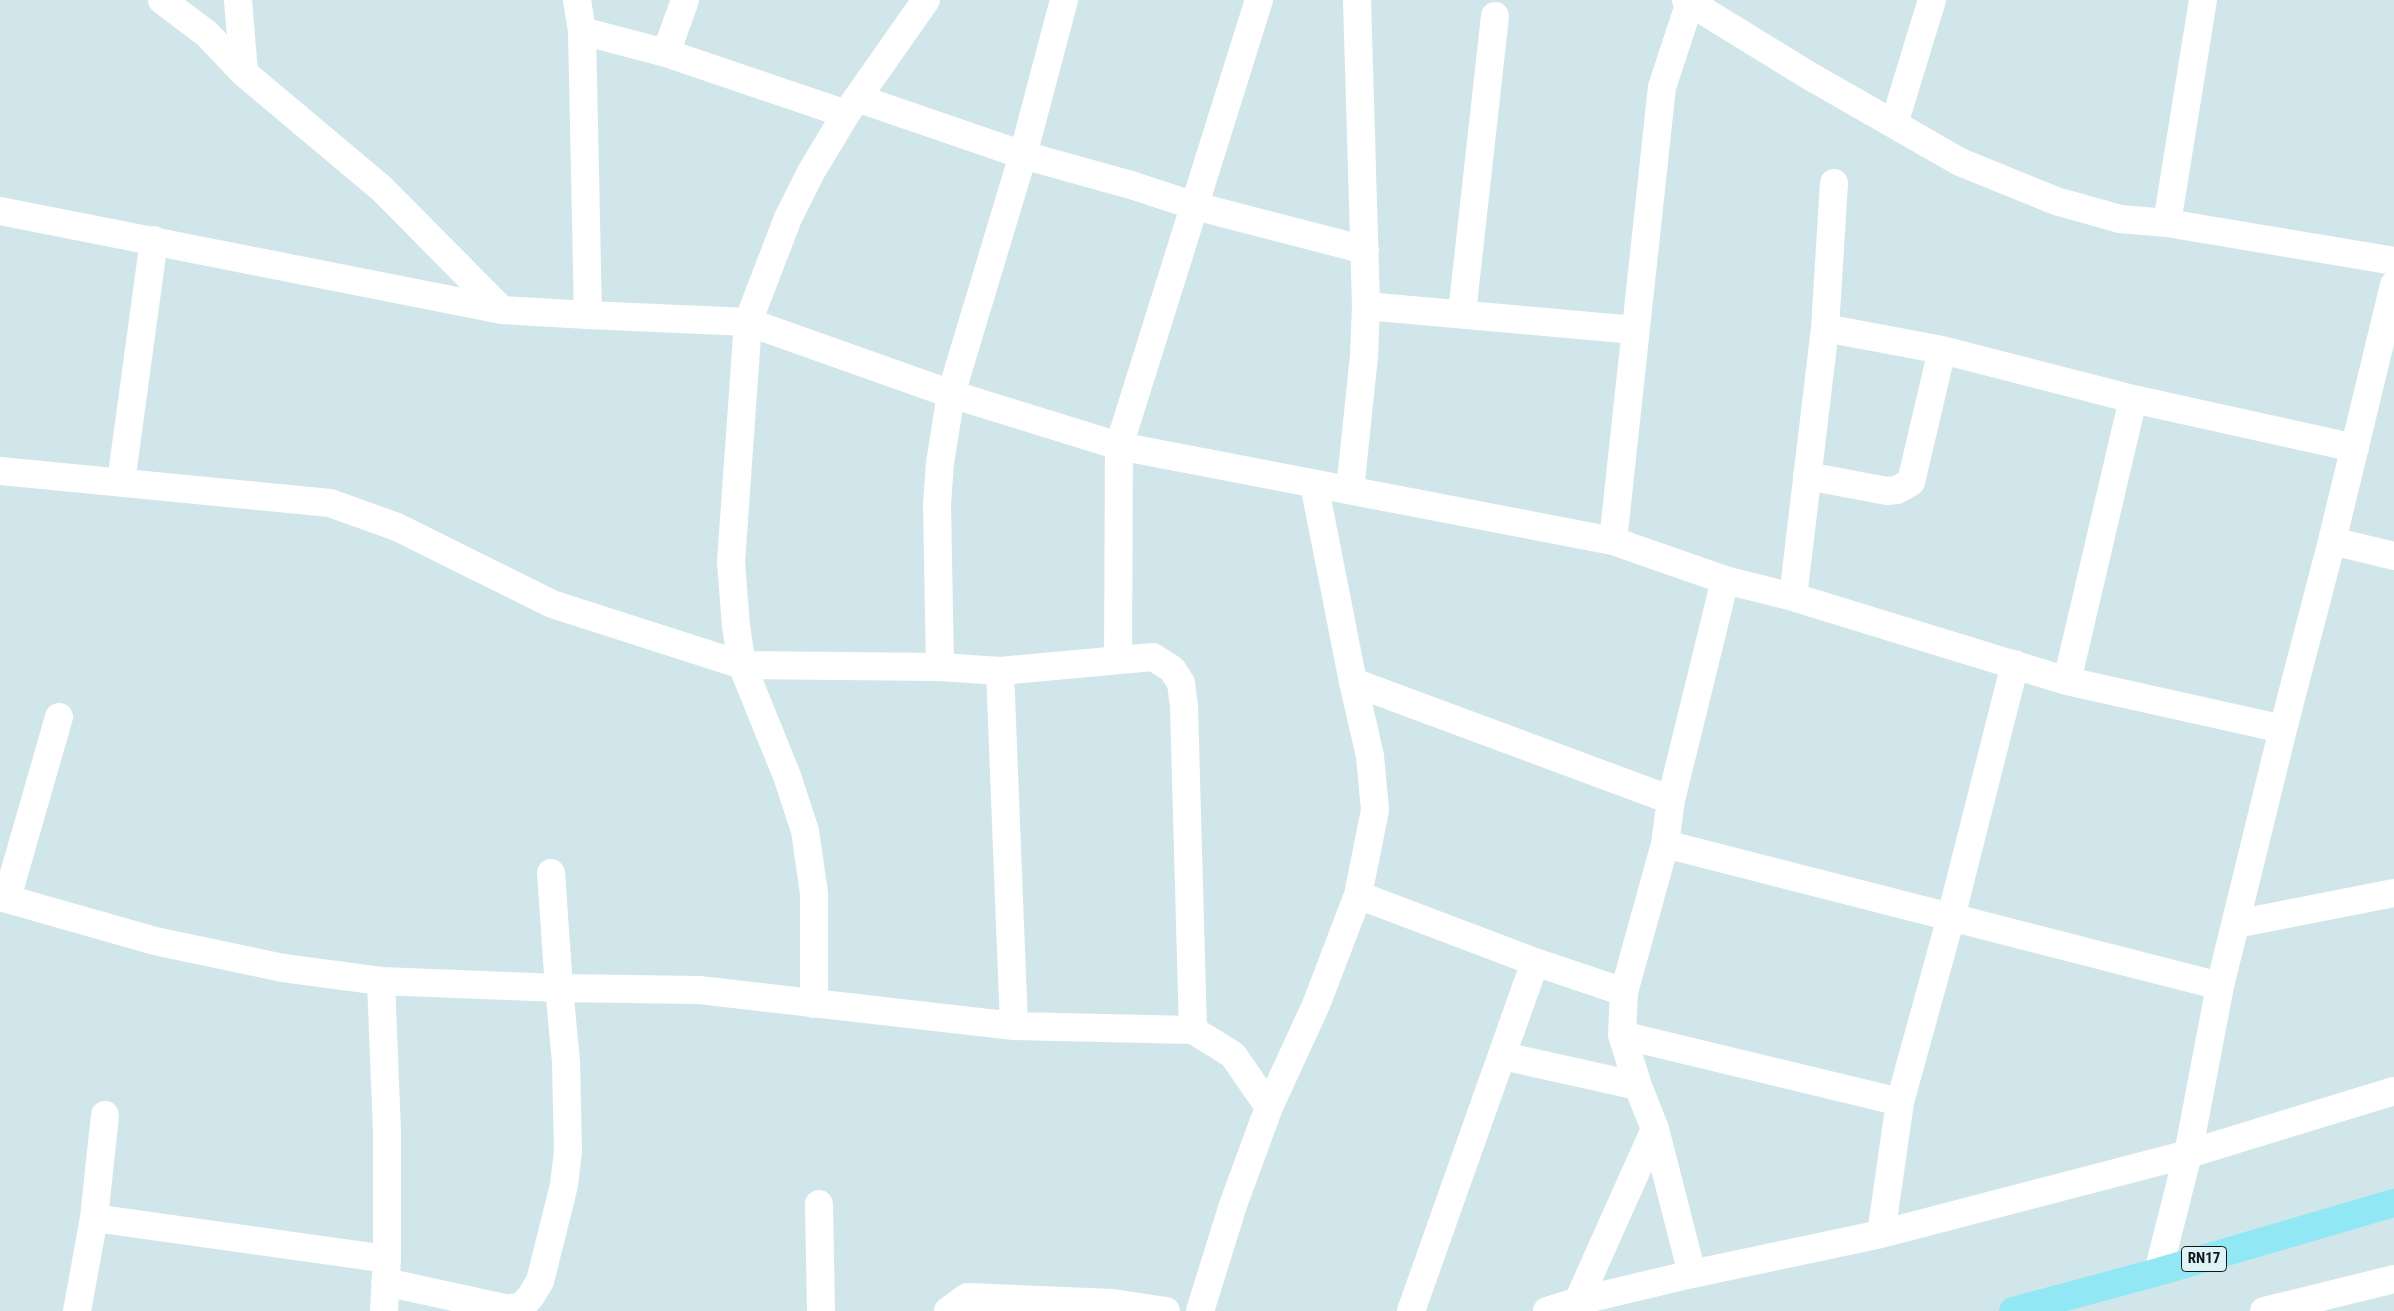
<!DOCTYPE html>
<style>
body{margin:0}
canvas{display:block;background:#d1e6ea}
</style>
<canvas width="2394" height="1311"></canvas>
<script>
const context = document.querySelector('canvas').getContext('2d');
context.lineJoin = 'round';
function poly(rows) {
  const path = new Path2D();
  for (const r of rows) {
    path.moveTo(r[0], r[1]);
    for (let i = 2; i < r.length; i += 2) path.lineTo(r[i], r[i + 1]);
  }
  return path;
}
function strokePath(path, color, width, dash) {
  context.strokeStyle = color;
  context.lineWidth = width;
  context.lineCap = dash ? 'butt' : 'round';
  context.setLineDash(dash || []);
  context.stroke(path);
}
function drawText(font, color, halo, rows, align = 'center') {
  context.font = font + ' "Roboto Condensed",sans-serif';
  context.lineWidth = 4;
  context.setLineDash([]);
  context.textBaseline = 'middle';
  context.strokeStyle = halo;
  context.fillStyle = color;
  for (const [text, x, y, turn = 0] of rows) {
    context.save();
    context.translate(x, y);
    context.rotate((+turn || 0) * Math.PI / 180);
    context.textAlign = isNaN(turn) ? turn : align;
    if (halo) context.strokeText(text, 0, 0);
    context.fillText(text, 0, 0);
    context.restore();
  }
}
strokePath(poly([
 [162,0,207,34,244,73,381,188,502,310],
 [238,0,244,73],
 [577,0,582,31,588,315,748,322,951,394,1119,446,1613,541,1725,580,1793,597,2067,681,2283,729],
 [1686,0,1808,75,1960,162,2056,201,2120,219,2167,223,2394,261],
 [582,31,666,53,846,114],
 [666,53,685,0],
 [857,98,1023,155,1131,185,1195,206,1365,250],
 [1894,124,1932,0],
 [0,211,502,310,588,315],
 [2167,223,2203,0],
 [1366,306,1635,330],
 [1462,313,1495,16],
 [1825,328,1942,350,2133,399,2355,448],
 [0,471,330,503,397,527,552,604,742,665,940,667,1000,671,1153,657,1172,669,1181,683,1184,706,1193,1030],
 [1807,476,1887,491,1897,490,1911,482,1942,350],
 [121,482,154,240],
 [1350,490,1364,356,1366,306,1357,0],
 [1613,541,1662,87,1690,2,1689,0],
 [2332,541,2394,556],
 [1793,597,1825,328,1834,183],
 [1118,659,1119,446,1259,0],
 [940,667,937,504,940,463,951,394,1023,155,1064,0],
 [1000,671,1014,1026],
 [2067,681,2133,399],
 [1353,682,1671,800],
 [1665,844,2220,986],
 [1358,895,1535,962,1624,992],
 [0,897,155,941,283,968,381,981,559,988,699,990,1014,1026,1193,1030,1233,1055,1269,1107,1233,1205,1200,1311],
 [7,898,59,717],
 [2236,924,2394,893],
 [381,981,387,1132,387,1259,384,1311],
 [814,1004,814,893,805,831,787,776,742,665,736,626,731,562,748,322,788,218,811,172,846,114,926,0],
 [1622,1035,1900,1102],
 [1503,1056,1638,1086],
 [1269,1107,1316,1005,1358,895,1375,810,1370,756,1353,682,1314,484],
 [819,1204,821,1311],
 [94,1218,387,1259],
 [1881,1234,1900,1102,1951,917,2015,664],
 [2158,1272,2188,1154,2220,986,2283,729,2332,541,2394,285],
 [1692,1274,1655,1129,1638,1086,1622,1035,1624,992,1665,844,1671,800,1725,580],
 [385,1282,509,1309,522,1306,531,1296,540,1281,564,1185,568,1152,566,1062,559,988,551,873],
 [1578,1301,1655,1129],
 [77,1311,94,1218,105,1115],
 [948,1311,967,1297,1113,1303,1166,1311],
 [1411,1311,1535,962],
 [1547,1311,1578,1301,1692,1274,1881,1234,2188,1154,2394,1091],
 [2264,1311,2394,1279]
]), '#fff', 28);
strokePath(poly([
 [2013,1311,2158,1272,2394,1203]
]), '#92e7f4', 28);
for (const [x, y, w] of [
 [2204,1259,45]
]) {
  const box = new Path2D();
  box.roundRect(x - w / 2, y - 12.5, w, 25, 4);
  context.fillStyle = '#def3f8';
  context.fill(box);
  strokePath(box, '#101819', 1);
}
drawText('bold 15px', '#101819', null, [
 ["RN17",2204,1259]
]);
</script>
